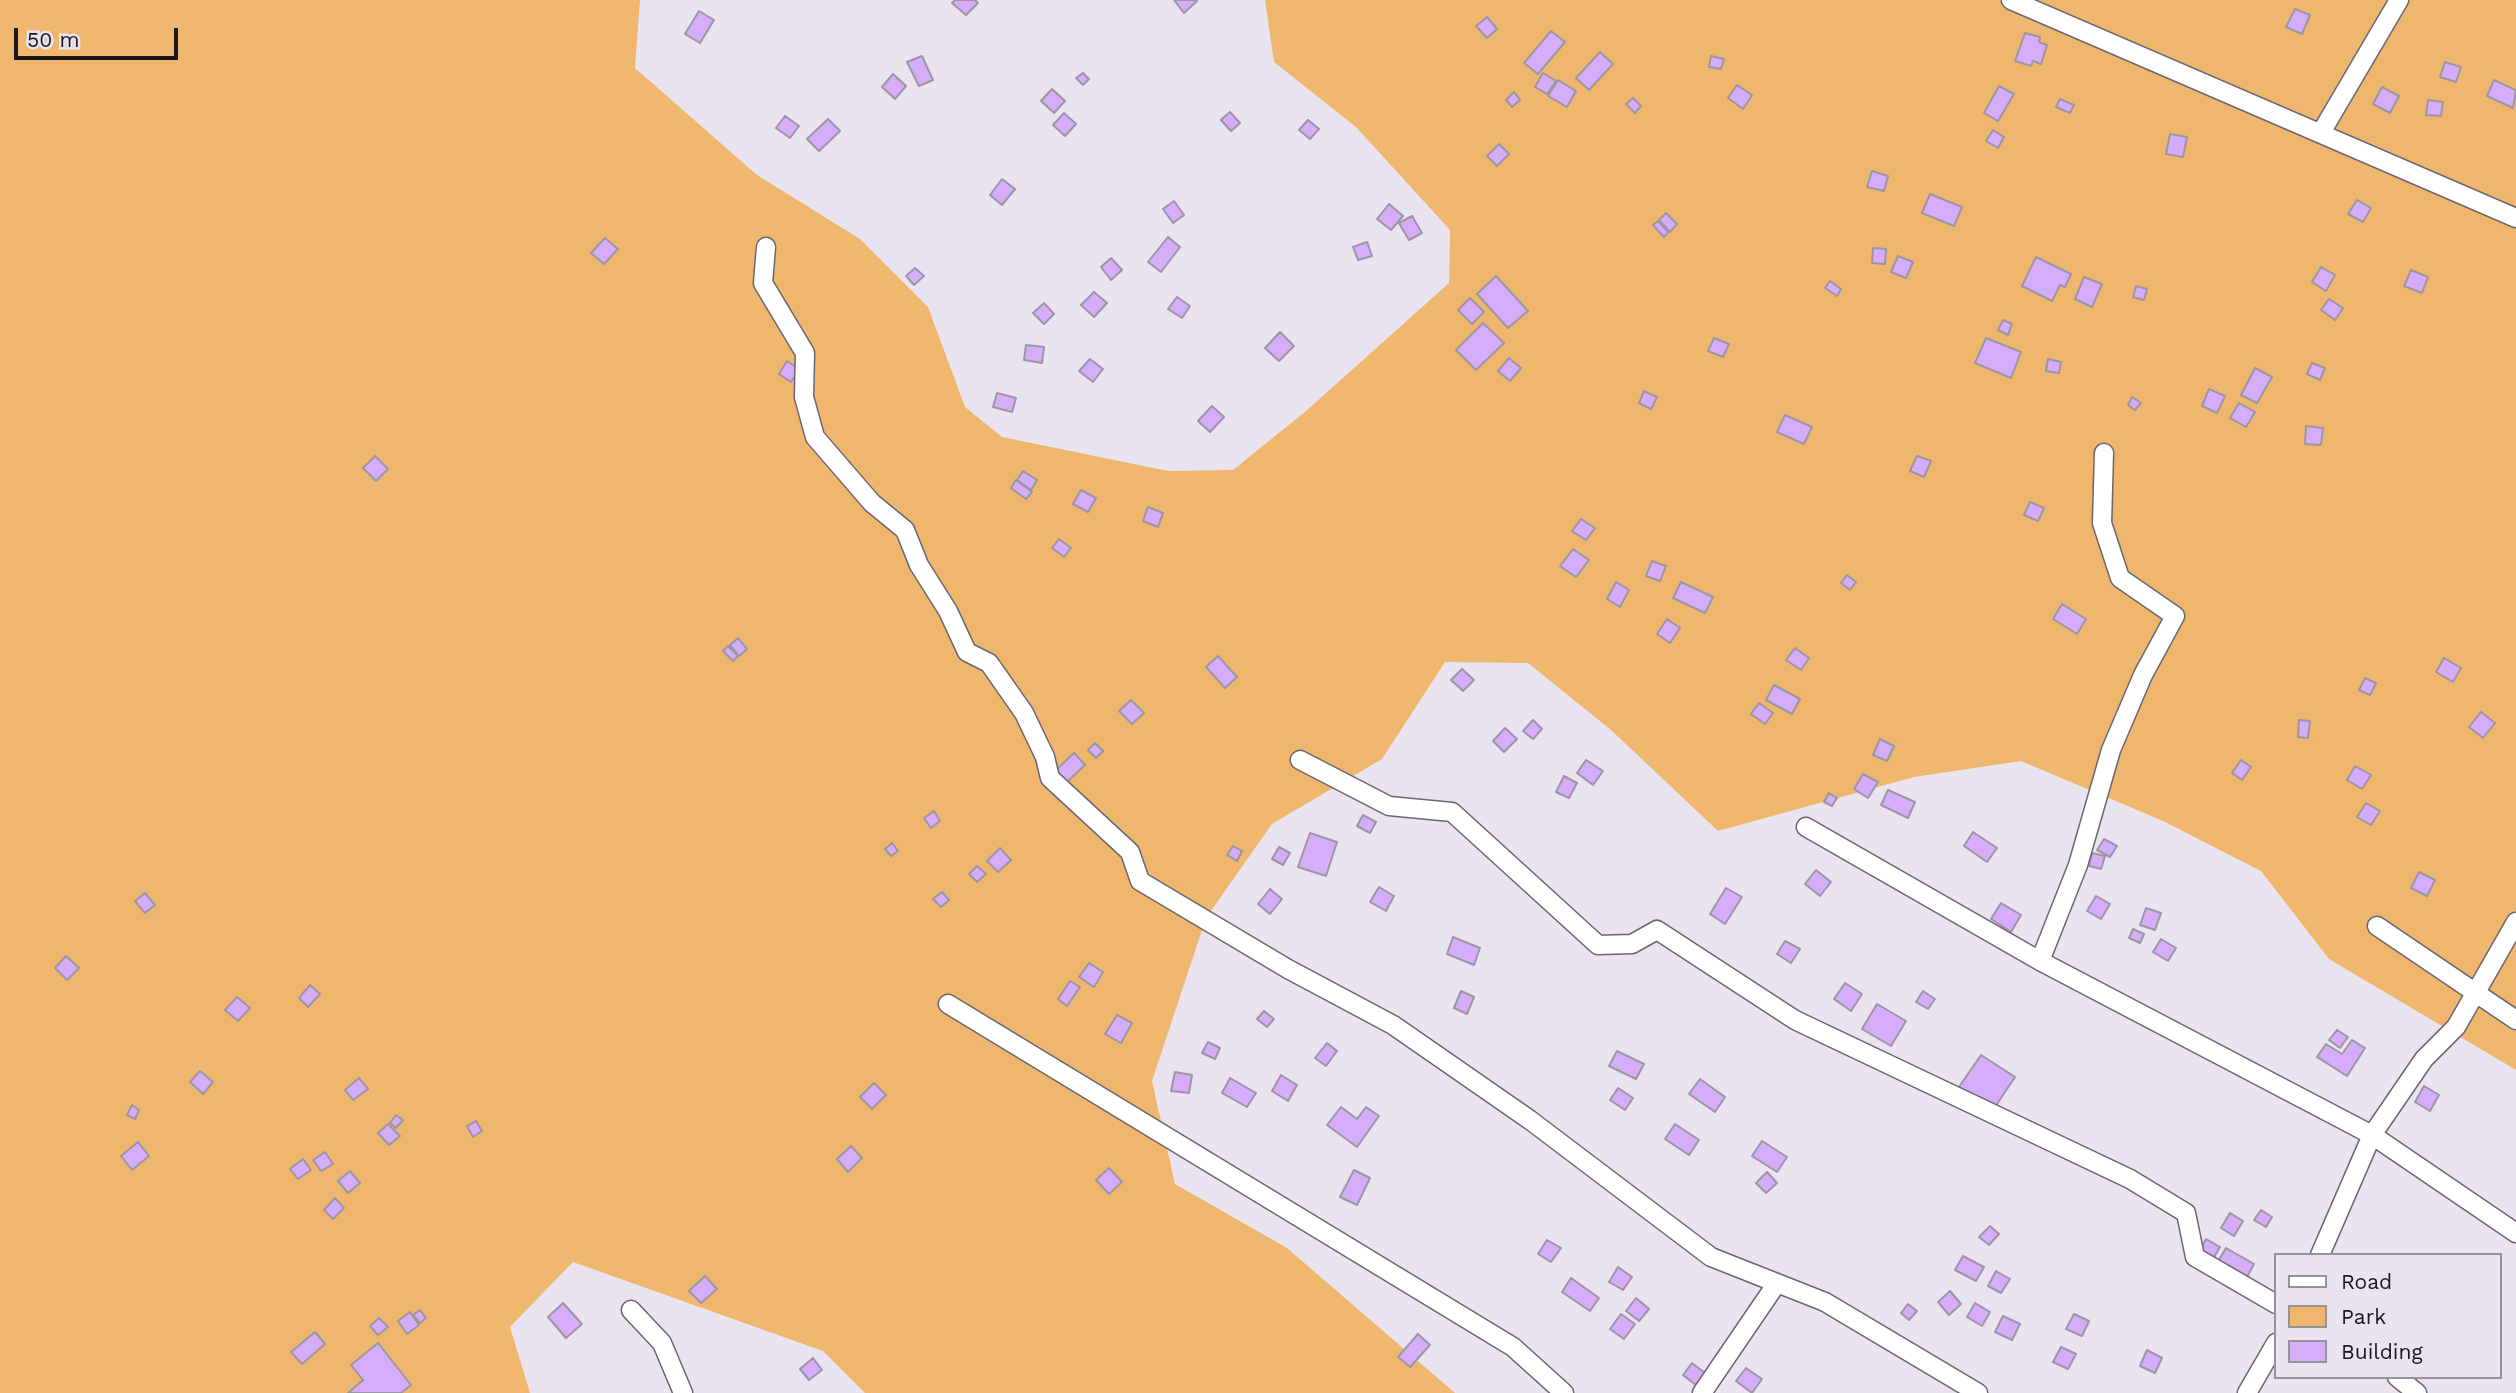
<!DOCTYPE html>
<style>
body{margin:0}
#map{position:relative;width:2516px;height:1393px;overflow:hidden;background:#eae4f1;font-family:"Work Sans",sans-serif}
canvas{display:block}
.legend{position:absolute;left:2274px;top:1253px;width:228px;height:126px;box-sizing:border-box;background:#eae4f1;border:2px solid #96929b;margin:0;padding:9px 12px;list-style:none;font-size:21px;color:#19171b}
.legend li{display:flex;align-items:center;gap:14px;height:35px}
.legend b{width:35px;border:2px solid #96929b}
.scale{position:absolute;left:14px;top:28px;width:164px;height:32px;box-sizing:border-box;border:4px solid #19171b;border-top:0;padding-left:9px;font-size:21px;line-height:24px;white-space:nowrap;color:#19171b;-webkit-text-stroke:5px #eae4f1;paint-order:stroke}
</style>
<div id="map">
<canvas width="2516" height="1393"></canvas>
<ul class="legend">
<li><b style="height:9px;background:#fff"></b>Road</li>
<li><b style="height:19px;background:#efb76e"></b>Park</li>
<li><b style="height:19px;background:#d6adfb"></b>Building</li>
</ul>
<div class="scale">50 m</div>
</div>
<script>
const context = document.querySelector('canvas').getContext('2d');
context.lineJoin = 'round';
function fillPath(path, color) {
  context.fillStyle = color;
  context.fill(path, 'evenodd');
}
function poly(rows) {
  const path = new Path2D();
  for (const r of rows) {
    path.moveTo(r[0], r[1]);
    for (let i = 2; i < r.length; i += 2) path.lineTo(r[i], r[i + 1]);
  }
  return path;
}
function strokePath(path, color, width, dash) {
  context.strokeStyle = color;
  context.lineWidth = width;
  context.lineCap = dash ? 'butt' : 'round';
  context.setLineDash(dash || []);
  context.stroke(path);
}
fillPath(poly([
 [0,0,640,0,635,68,757,175,860,239,928,307,965,407,1002,437,1168,471,1233,470,1306,411,1449,283,1450,230,1356,127,1274,62,1265,0,2516,0,2516,1070,2329,959,2261,871,2163,821,2021,761,1914,777,1718,831,1611,730,1528,663,1445,662,1382,759,1272,824,1206,918,1152,1081,1175,1184,1287,1248,1455,1393,865,1393,823,1351,573,1262,510,1327,530,1393,0,1393]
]), '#efb76e');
const building = poly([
 [955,0,975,0,978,3,966,15,952,3,955,0],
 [1174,0,1196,0,1197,1,1184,13,1174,0],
 [2295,9,2310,15,2302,34,2286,27,2295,9],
 [699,11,714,20,700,43,685,34,699,11],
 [1487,17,1497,29,1487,38,1476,26,1487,17],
 [1551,31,1565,42,1538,74,1524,63,1551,31],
 [2025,33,2040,37,2039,42,2047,45,2041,64,2033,61,2031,66,2015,61,2025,33],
 [1600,52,1613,64,1589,90,1576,78,1600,52],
 [922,56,933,80,919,86,907,62,922,56],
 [1711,56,1724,59,1721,69,1709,67,1711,56],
 [2445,62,2461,67,2456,82,2440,77,2445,62],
 [1083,73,1089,79,1083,85,1076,78,1083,73],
 [1543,73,1556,81,1547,94,1535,87,1543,73],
 [893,74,906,86,895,99,882,87,893,74],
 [1558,80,1576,91,1567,107,1548,96,1558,80],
 [2494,80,2516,90,2513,108,2487,96,2494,80],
 [1737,85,1752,95,1743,109,1728,98,1737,85],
 [1999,86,2014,94,1998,121,1984,113,1999,86],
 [2382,87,2399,96,2390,113,2373,104,2382,87],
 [1052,89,1065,101,1054,113,1041,101,1052,89],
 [1514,92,1520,100,1512,107,1506,100,1514,92],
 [1633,98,1641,106,1635,113,1626,104,1633,98],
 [2060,99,2074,105,2070,113,2056,107,2060,99],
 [2428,100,2443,102,2441,116,2426,115,2428,100],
 [1230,112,1240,123,1231,131,1221,120,1230,112],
 [1064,113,1076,124,1065,136,1053,125,1064,113],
 [785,116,799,126,790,138,776,128,785,116],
 [828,119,840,131,819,151,807,139,828,119],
 [1308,120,1319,129,1310,139,1299,130,1308,120],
 [1993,130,2004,137,1998,148,1986,141,1993,130],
 [2170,134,2187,137,2183,157,2166,154,2170,134],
 [1499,144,1509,154,1497,166,1487,156,1499,144],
 [1872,171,1888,176,1884,191,1867,187,1872,171],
 [1002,179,1015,189,1002,205,990,195,1002,179],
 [1930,194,1962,207,1954,226,1922,213,1930,194],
 [2357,200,2371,208,2363,222,2348,214,2357,200],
 [1174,201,1184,215,1173,223,1163,209,1174,201],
 [1389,204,1403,216,1391,230,1377,219,1389,204],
 [1666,213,1677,224,1670,232,1659,220,1666,213],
 [1412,216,1422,233,1409,240,1399,223,1412,216],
 [1658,221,1668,232,1664,237,1653,225,1658,221],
 [1168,237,1180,247,1161,272,1148,262,1168,237],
 [605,238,618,249,604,264,591,253,605,238],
 [1367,242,1372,256,1358,260,1353,247,1367,242],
 [1873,248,1886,249,1885,264,1872,263,1873,248],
 [1898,256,1913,262,1906,278,1891,272,1898,256],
 [2036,257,2071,274,2065,287,2060,285,2052,301,2022,286,2036,257],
 [1111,258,1122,270,1111,280,1101,267,1111,258],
 [2321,267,2335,275,2326,291,2312,282,2321,267],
 [915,268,924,276,914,285,906,276,915,268],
 [2411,270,2428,277,2422,293,2404,286,2411,270],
 [1496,276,1528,311,1508,328,1477,294,1496,276],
 [2084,277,2102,284,2092,307,2075,299,2084,277],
 [1830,281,1841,289,1837,296,1825,288,1830,281],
 [2136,286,2147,289,2144,300,2133,297,2136,286],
 [1094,292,1107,303,1094,317,1081,305,1094,292],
 [1177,297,1190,306,1182,318,1168,309,1177,297],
 [1470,298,1484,312,1472,324,1458,310,1470,298],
 [2329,299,2343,308,2335,320,2321,310,2329,299],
 [1044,303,1054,314,1044,324,1033,313,1044,303],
 [2003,320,2012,324,2008,335,1998,330,2003,320],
 [1483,323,1504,343,1476,370,1456,350,1483,323],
 [1280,332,1294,346,1279,361,1265,348,1280,332],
 [1714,338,1729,344,1723,357,1708,351,1714,338],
 [1986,338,2021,352,2011,378,1975,363,1986,338],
 [1026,345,1044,347,1042,363,1024,360,1026,345],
 [1509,358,1521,368,1510,381,1498,371,1509,358],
 [1090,359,1103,369,1093,382,1079,371,1090,359],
 [2048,359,2061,362,2059,373,2046,371,2048,359],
 [787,361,799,369,791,382,779,374,787,361],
 [2312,363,2325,368,2320,380,2307,374,2312,363],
 [2255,368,2272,377,2257,403,2241,395,2255,368],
 [2209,389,2225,396,2217,413,2202,406,2209,389],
 [1644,391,1657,397,1651,409,1639,403,1644,391],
 [997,393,1016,398,1012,412,993,407,997,393],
 [2132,397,2141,403,2135,410,2128,405,2132,397],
 [2239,403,2255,412,2246,427,2230,418,2239,403],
 [1212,406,1224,417,1210,432,1198,421,1212,406],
 [1785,415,1812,427,1804,444,1777,432,1785,415],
 [2306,426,2323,428,2321,445,2305,444,2306,426],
 [375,456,388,469,376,481,363,468,375,456],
 [1917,456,1931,461,1924,477,1910,471,1917,456],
 [1023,471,1037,480,1031,490,1017,480,1023,471],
 [1016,480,1032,492,1026,499,1011,488,1016,480],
 [1081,490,1096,498,1088,512,1073,504,1081,490],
 [2030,502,2044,508,2038,521,2024,515,2030,502],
 [1148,507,1163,513,1158,527,1143,521,1148,507],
 [1581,519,1595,528,1586,540,1572,531,1581,519],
 [1059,539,1071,548,1064,557,1052,548,1059,539],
 [1573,549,1589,560,1576,577,1560,566,1573,549],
 [1652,561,1666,566,1660,581,1646,576,1652,561],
 [1847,575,1856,582,1850,590,1841,583,1847,575],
 [1616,582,1629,590,1620,607,1607,599,1616,582],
 [1681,582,1713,597,1705,613,1673,598,1681,582],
 [2062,604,2086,619,2077,634,2053,619,2062,604],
 [1667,619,1680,628,1670,643,1657,634,1667,619],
 [738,638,747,649,739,656,730,645,738,638],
 [728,646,738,656,733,661,723,651,728,646],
 [1795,648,1809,658,1801,670,1786,660,1795,648],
 [1218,656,1237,677,1225,688,1206,667,1218,656],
 [2444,658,2461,668,2453,682,2436,672,2444,658],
 [1462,669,1474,680,1463,691,1451,680,1462,669],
 [2365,678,2376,683,2370,695,2359,690,2365,678],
 [1774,685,1800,699,1792,714,1766,700,1774,685],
 [1131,700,1144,713,1132,724,1119,711,1131,700],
 [1759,703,1773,713,1765,724,1751,714,1759,703],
 [2481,712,2495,723,2483,738,2469,727,2481,712],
 [1533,720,1542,729,1533,739,1523,731,1533,720],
 [2299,720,2310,721,2308,738,2298,737,2299,720],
 [1505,728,1517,739,1504,752,1493,741,1505,728],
 [1880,739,1894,746,1887,761,1873,755,1880,739],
 [1095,743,1103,751,1096,758,1088,750,1095,743],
 [1074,753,1085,765,1065,784,1054,772,1074,753],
 [1586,760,1603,771,1593,785,1577,773,1586,760],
 [2241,760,2251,767,2242,780,2232,773,2241,760],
 [2355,766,2371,775,2362,789,2347,780,2355,766],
 [1863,774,1878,782,1868,798,1854,789,1863,774],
 [1564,776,1577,783,1569,798,1556,792,1564,776],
 [1888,790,1915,802,1908,818,1881,805,1888,790],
 [1829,793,1837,798,1832,806,1824,802,1829,793],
 [2366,803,2380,811,2371,825,2357,817,2366,803],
 [934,811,940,821,931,828,924,818,934,811],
 [1363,815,1376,822,1370,833,1357,826,1363,815],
 [1973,832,1997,848,1987,862,1964,846,1973,832],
 [1310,833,1337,842,1326,876,1298,867,1310,833],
 [2104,839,2117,846,2110,857,2097,850,2104,839],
 [892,843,898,851,891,856,885,849,892,843],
 [1233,846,1242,851,1237,861,1227,855,1233,846],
 [1279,847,1290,853,1283,865,1272,859,1279,847],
 [1000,848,1011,860,998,872,987,861,1000,848],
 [2092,853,2105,856,2101,869,2089,866,2092,853],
 [977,866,986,874,977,882,969,874,977,866],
 [1816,870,1831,882,1820,896,1805,884,1816,870],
 [2419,872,2435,880,2427,896,2411,888,2419,872],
 [1379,887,1394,896,1386,911,1370,902,1379,887],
 [1726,888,1742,897,1725,924,1710,914,1726,888],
 [1270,889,1282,899,1270,914,1258,904,1270,889],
 [942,892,949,900,941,907,933,899,942,892],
 [145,893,155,905,145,913,135,901,145,893],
 [2096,896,2110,904,2101,919,2087,911,2096,896],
 [2001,903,2021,915,2011,932,1991,919,2001,903],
 [2146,908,2161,913,2155,930,2140,925,2146,908],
 [2133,929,2144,934,2140,943,2129,938,2133,929],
 [1453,937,1480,948,1474,965,1447,954,1453,937],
 [2161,939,2176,948,2168,961,2153,952,2161,939],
 [1785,941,1800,949,1791,963,1777,954,1785,941],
 [66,956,79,968,67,980,55,968,66,956],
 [1089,963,1103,972,1094,987,1079,977,1089,963],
 [1070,981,1080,987,1067,1006,1058,999,1070,981],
 [1845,983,1862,994,1851,1011,1834,999,1845,983],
 [310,985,320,994,308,1007,299,998,310,985],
 [1461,991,1474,997,1467,1014,1454,1008,1461,991],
 [1923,991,1935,999,1928,1009,1916,1002,1923,991],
 [237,997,250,1008,238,1021,225,1010,237,997],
 [1877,1004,1906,1021,1891,1046,1862,1029,1877,1004],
 [1264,1011,1274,1019,1267,1027,1257,1019,1264,1011],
 [1117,1015,1132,1023,1121,1043,1105,1034,1117,1015],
 [2337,1030,2348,1037,2340,1048,2329,1040,2337,1030],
 [2352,1040,2365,1048,2347,1076,2317,1057,2326,1044,2342,1054,2352,1040],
 [1208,1042,1220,1048,1215,1059,1202,1053,1208,1042],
 [1327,1043,1337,1051,1326,1066,1315,1058,1327,1043],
 [1617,1051,1644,1064,1636,1079,1609,1066,1617,1051],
 [1981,1055,2015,1077,1993,1110,1959,1087,1981,1055],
 [200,1071,213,1082,203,1094,190,1082,200,1071],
 [1175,1072,1192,1075,1189,1093,1171,1091,1175,1072],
 [1281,1075,1297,1085,1288,1101,1272,1091,1281,1075],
 [359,1078,368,1089,353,1100,345,1090,359,1078],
 [1230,1078,1256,1093,1247,1107,1222,1093,1230,1078],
 [1700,1079,1725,1097,1715,1112,1689,1094,1700,1079],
 [874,1083,886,1095,872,1109,860,1097,874,1083],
 [2424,1086,2439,1095,2430,1111,2415,1102,2424,1086],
 [1618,1088,1633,1098,1625,1110,1610,1100,1618,1088],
 [132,1105,139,1110,135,1119,127,1115,132,1105],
 [1341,1107,1357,1119,1366,1107,1379,1116,1357,1147,1327,1125,1341,1107],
 [396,1115,403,1120,396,1128,390,1123,396,1115],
 [476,1121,482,1131,473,1137,467,1126,476,1121],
 [388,1124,400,1136,389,1145,378,1133,388,1124],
 [1675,1124,1699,1140,1689,1155,1665,1139,1675,1124],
 [1762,1141,1787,1157,1777,1172,1752,1156,1762,1141],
 [138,1142,149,1156,132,1170,121,1156,138,1142],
 [851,1146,862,1158,848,1172,837,1159,851,1146],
 [325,1152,333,1164,321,1171,313,1160,325,1152],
 [303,1159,311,1170,298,1179,290,1169,303,1159],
 [1109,1168,1122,1182,1109,1194,1096,1180,1109,1168],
 [1354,1170,1370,1178,1357,1205,1340,1197,1354,1170],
 [350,1171,360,1183,348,1193,338,1181,350,1171],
 [1767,1172,1777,1183,1766,1193,1756,1183,1767,1172],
 [335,1198,344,1208,333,1219,324,1210,335,1198],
 [2261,1210,2272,1217,2266,1227,2254,1220,2261,1210],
 [2230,1213,2243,1221,2234,1236,2221,1228,2230,1213],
 [1990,1226,1999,1234,1989,1245,1979,1237,1990,1226],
 [2206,1239,2220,1247,2213,1259,2199,1252,2206,1239],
 [1547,1240,1561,1248,1551,1262,1538,1254,1547,1240],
 [2226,1248,2254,1264,2246,1279,2217,1263,2226,1248],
 [1963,1256,1984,1267,1976,1281,1955,1270,1963,1256],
 [1618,1267,1632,1277,1623,1290,1609,1282,1618,1267],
 [1996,1271,2010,1279,2001,1293,1988,1286,1996,1271],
 [705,1276,717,1289,701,1303,689,1291,705,1276],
 [1571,1278,1599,1298,1590,1311,1562,1292,1571,1278],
 [1950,1291,1961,1304,1949,1315,1938,1302,1950,1291],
 [1636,1298,1649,1309,1639,1321,1626,1311,1636,1298],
 [563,1303,582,1324,566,1338,548,1317,563,1303],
 [1975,1303,1990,1312,1982,1326,1967,1317,1975,1303],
 [1908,1304,1917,1311,1909,1320,1901,1313,1908,1304],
 [420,1310,426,1318,420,1323,413,1315,420,1310],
 [410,1312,419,1325,407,1334,398,1321,410,1312],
 [1621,1314,1635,1324,1624,1339,1610,1329,1621,1314],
 [2074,1314,2089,1321,2082,1336,2066,1329,2074,1314],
 [2003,1316,2020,1324,2012,1340,1995,1332,2003,1316],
 [379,1318,388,1327,378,1335,370,1326,379,1318],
 [315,1332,325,1344,302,1364,291,1352,315,1332],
 [1418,1334,1430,1345,1410,1367,1398,1357,1418,1334],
 [378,1343,411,1385,401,1393,348,1393,363,1380,351,1365,378,1343],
 [2061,1347,2076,1354,2068,1369,2053,1362,2061,1347],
 [2147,1350,2162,1358,2155,1373,2140,1366,2147,1350],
 [813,1358,822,1370,809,1380,800,1369,813,1358],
 [1692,1363,1705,1373,1696,1385,1683,1375,1692,1363],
 [1746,1368,1762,1379,1752,1393,1736,1381,1746,1368]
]);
fillPath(building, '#d6adfb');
strokePath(building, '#9c96a2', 2);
const street = poly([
 [2011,0,2516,218],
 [2322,131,2399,0],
 [766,247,763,283,805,353,804,397,815,437,872,503,905,530,919,565,948,611,967,652,989,663,1024,713,1045,757,1050,778,1130,852,1140,881,1288,969,1393,1025,1530,1120,1711,1257,1825,1302,1978,1393],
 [1300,760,1389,806,1452,812,1598,945,1632,944,1657,930,1795,1020,2130,1179,2186,1213,2195,1257,2276,1304],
 [1806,827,2040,961,2372,1135,2516,1233],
 [2377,926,2516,1020],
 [2040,961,2078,865,2111,750,2143,675,2175,616,2120,578,2102,523,2104,453],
 [948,1004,1513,1347,1564,1393],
 [2320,1255,2372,1135,2424,1059,2456,1027,2516,922],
 [631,1310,662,1343,683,1393],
 [2397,1377,2417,1393],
 [1702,1393,1777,1283],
 [2247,1393,2276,1343]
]);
strokePath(street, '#6b6571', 21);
strokePath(street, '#fff', 18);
</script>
